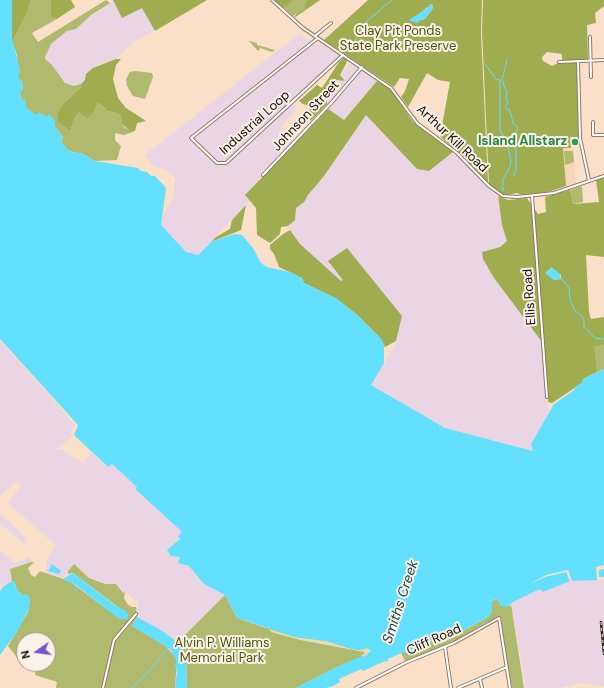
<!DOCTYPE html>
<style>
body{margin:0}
#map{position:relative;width:604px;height:688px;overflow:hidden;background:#fbe0c9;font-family:"DM Sans",sans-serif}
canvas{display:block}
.north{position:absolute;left:16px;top:632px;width:40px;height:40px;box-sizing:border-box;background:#fbf1e7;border:1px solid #9f968d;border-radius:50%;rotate:256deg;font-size:11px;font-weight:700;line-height:16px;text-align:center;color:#160e06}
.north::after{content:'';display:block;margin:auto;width:14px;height:18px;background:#7654ce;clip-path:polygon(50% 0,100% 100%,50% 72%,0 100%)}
</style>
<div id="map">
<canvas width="604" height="688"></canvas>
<div class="north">N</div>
</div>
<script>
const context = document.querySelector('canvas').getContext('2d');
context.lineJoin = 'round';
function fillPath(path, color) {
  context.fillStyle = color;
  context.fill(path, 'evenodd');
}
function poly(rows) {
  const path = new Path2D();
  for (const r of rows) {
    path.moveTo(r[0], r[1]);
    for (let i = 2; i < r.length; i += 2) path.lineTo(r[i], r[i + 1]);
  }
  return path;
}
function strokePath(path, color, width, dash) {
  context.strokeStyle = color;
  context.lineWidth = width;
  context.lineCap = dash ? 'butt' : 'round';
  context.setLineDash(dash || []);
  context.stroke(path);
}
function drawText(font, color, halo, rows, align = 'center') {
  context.font = font + ' "DM Sans",sans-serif';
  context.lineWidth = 4;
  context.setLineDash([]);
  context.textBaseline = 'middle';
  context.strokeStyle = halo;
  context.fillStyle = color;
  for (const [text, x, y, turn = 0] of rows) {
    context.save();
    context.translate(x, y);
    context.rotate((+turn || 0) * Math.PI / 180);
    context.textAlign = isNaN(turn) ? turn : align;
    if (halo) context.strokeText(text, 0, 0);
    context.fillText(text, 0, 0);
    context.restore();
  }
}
fillPath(poly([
 [114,1,122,18,142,7,155,31,132,43,116,59,98,65,81,84,74,86,65,83,52,65,46,60,47,51,51,44,67,31,76,29,91,15],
 [299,34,316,44,326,47,342,57,293,103,297,108,280,128,292,142,245,195,250,201,198,255,186,252,161,225,163,215,173,199,175,178,166,169,154,167,145,155],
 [351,63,377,81,344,120,328,109,327,102,322,102,330,90,341,84,337,83,337,80,345,81,340,75],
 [366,115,402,153,429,171,453,152,497,197,507,241,500,247,482,252,483,259,494,278,542,342,546,397,547,397,547,406,550,410,531,444,533,451,445,428,371,385,395,346,401,316,344,280,341,282,300,244,288,226,295,220,296,208,304,202,308,195,324,176],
 [0,340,75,425,71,430,72,437,55,450,61,449,83,463,92,453,107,467,112,464,137,487,135,490,182,532,180,539,167,550,181,557,178,563,189,566,204,584,225,595,179,641,137,617,138,603,125,591,123,593,116,584,105,584,89,578,74,564,62,580,45,574,48,556,56,545,8,503,21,486,17,481,0,496],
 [0,514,25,536,27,547,0,523],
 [0,551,15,563,30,557,31,562,10,569,12,581,0,586],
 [604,580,604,686,580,683,560,688,526,688,511,604,513,602,540,589,543,592,570,581]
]), '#e9d5e4');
fillPath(poly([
 [563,148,573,149,576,183,566,186]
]), '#f6d6b9');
fillPath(poly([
 [31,0,51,0,51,17,57,19,32,33,38,42,106,0,110,3,91,15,76,29,67,31,51,44,45,57,46,60,52,65,65,83,74,86,81,84,81,87,61,106,57,114,58,122,70,131,75,117,79,112,93,113,98,103,105,108,107,111,116,113,121,116,122,124,125,128,133,132,124,135,115,133,115,140,121,146,117,160,95,161,83,154,69,151,61,142,63,137,55,127,55,121,36,116,25,107,25,100,22,100,20,93,23,88,22,81,18,78,17,55,12,42,27,13],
 [276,0,317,0,293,16],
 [249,41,257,43,257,45,275,50,272,52,260,48,259,51,257,50],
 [135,71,152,73,153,77,145,99,133,96,127,86,126,79,130,72],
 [564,151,573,151,574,162,565,165],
 [582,186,583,202,573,204,570,190],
 [599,344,604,344,604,369,597,372,593,351,594,347],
 [31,562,34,562,28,568,31,575,35,577,40,571,69,581,120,619,128,619,122,610,73,573,68,574,68,571,74,564,89,578,105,584,116,584,123,593,125,591,124,598,128,605,132,607,136,607,137,617,132,626,166,646,177,659,175,688,56,688,57,682,35,675,37,666,25,664,48,664,48,640,24,640,24,664,19,660,8,646,28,612,30,598,22,595,15,588,16,585,12,581,10,569],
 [225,595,237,618,266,628,367,648,365,656,333,669,296,688,187,688,186,657,179,641],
 [498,599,501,606,510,606,511,604,524,688,512,688,499,617,485,623,453,642,423,655,405,661,401,653,407,653,410,650,432,642,442,643,488,617,492,612,492,601]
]), '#afba6e');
fillPath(poly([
 [12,0,31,0,27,13,12,42],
 [51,0,71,0,75,7,57,19,51,17],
 [113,0,207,0,155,31,142,8,122,18],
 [274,0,293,0,284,8],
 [308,0,320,0,294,18,296,14,305,8,305,4],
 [368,0,482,0,481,33,488,183,440,136,450,82,438,80,427,73,408,107,401,97,405,91,409,79,400,78,394,87,324,40],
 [432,4,433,8,425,19,413,22,420,13],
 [483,0,604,0,604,6,595,13,596,23,587,25,588,59,562,61,562,54,547,52,542,57,543,61,552,66,560,62,577,63,579,137,570,137,571,148,563,148,566,186,545,193,522,195,517,193,508,195,500,193,489,185,482,31],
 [343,58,347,60,346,64,340,75,345,81,337,80,337,83,342,84,333,92,330,90,322,101,327,102,327,104,311,121,309,118,310,106,303,104,299,101,317,85,322,88,339,62],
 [116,59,121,59,116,65,113,79,118,98,126,108,146,121,137,123,135,131,131,132,122,124,121,116,116,113,107,111,105,108,98,103,93,113,87,118,79,112,75,117,70,131,58,122,57,114,61,106,81,87,81,84,85,80,86,74,93,68],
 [377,81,390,89,413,122,453,152,429,171,417,169,366,115,324,176,308,195,304,202,296,208,295,220,288,226,281,227,280,234,270,243,257,235,256,208,245,195,328,109,344,120],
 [604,178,604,257,586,255,589,312,591,319,604,317,604,344,594,347,597,372,583,379,582,383,552,403,548,402,548,399,534,208,538,214,546,212,545,197,570,190,573,204,599,202,596,180],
 [552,268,561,275,561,279,554,280,548,275,547,271],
 [498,196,508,200,527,198,531,204,542,342,494,278,483,259,482,252,500,247,507,241,502,225],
 [246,205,241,230,211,242,216,237,230,229,232,220],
 [290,230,300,244,341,281,343,280,328,261,347,248,402,316,396,341,385,347,381,339,356,314,337,299,304,283,302,278,279,267,274,254,270,249,270,245,283,234]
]), '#9fac50');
fillPath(poly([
 [269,629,295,637,327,641,352,649,360,650,367,648,371,652,362,657,361,655,364,654,364,652,300,640,271,632]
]), '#e6dcb7');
fillPath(poly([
 [0,0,12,0,12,39,20,70,18,78,22,81,23,88,20,94,22,100,25,99,26,107,36,115,39,112,47,117,48,115,50,115,55,121,55,127,63,137,61,142,69,151,83,154,95,161,138,168,141,171,147,172,151,176,155,176,166,188,161,225,186,252,198,255,211,242,234,234,242,235,253,248,261,263,267,267,290,272,302,278,304,283,337,299,356,314,381,339,384,345,384,363,371,385,445,428,533,451,531,444,554,404,573,391,577,385,582,383,583,379,604,369,604,580,570,581,543,592,540,589,513,602,507,607,501,606,497,599,492,601,492,612,488,617,441,643,432,642,414,648,412,652,410,650,407,653,401,653,388,659,387,662,385,661,363,671,361,669,339,679,340,682,333,686,326,688,296,688,333,669,359,657,364,657,371,651,367,648,360,650,352,649,327,641,295,637,237,618,225,595,204,584,189,566,178,563,180,557,171,556,167,550,180,539,178,536,182,532,135,489,137,487,112,464,108,467,74,435,78,425,0,339],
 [430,4,432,4,433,8,425,19,420,20,418,23,410,21,410,19,428,8],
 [551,266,554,270,559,273,561,279,554,280,546,274,545,272,550,270],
 [52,564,61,571,59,574,48,571],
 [73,573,116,606,125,610,128,615,128,619,120,619,115,616,77,586,63,579],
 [12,581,14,581,16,585,14,587,17,587,19,593,22,595,26,594,30,598,29,609,17,632,0,655,0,591,4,586],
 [137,617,159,629,175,640,182,647,186,657,187,688,175,688,177,673,175,665,177,661,170,649,132,626]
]), '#62e0fe');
fillPath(poly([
 [604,565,604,569,599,570,599,577,604,577,604,580,597,580,596,567],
 [568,570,572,581,570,581,566,572,545,577,528,585,546,575]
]), '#fbe0c9');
strokePath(poly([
 [348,52,367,21,392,0],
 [507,60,502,80,507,93,506,99,508,103,505,106,508,110,510,110,513,123,517,126,517,131,510,137,516,150,516,169,514,176],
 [485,64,496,79,500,80,500,131,507,141,511,162,510,167,503,179,503,191],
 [561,278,569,288,570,300,575,311,581,315,584,321,584,327,595,338,604,339],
 [74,594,77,587],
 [132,688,151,669,168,648]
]), '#62e0fe', 1);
const minor = poly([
 [272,0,303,28,391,88,417,123,457,153,489,186,503,196,517,197,554,193,604,176],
 [315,36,331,23],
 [590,37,591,77],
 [318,38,191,138,217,163,226,163,343,55],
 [578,61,580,138,589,180],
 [559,62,604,60],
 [593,122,593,135,604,135],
 [263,175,333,101,362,67],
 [532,196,547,397],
 [445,647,451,688],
 [480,679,482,688],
 [103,688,114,640,136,614],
 [356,688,407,662,454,643,499,618,510,688],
 [458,688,507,667]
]);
strokePath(minor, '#907863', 4);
strokePath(minor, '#fff', 2);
const rail = poly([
 [601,622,604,654]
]);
strokePath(rail, '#30261c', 2.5);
strokePath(rail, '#fbf1e7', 1, [3]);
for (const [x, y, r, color] of [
 [575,142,4,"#2e9e5b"]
]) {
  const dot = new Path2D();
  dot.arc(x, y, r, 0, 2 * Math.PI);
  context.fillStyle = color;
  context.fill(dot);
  strokePath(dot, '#fbf1e7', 1.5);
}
drawText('13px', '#4d5511', '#fbf1e7', [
 ["Clay Pit Ponds",398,32],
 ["State Park Preserve",398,47],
 ["Alvin P. Williams",222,644],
 ["Memorial Park",222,659]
]);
drawText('13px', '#160e06', '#fbf1e7', [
 ["Johnson Street",306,116,-47],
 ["Industrial Loop",255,123,-42],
 ["Arthur Kill Road",452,139,43],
 ["Ellis Road",530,297,-94],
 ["Cliff Road",434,640,-24]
]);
drawText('bold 13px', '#27864d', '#fbf1e7', [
 ["Island Allstarz",567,142]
], 'right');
drawText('italic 14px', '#104854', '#fbf1e7', [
 ["Smiths Creek",401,602,-72]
]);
</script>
